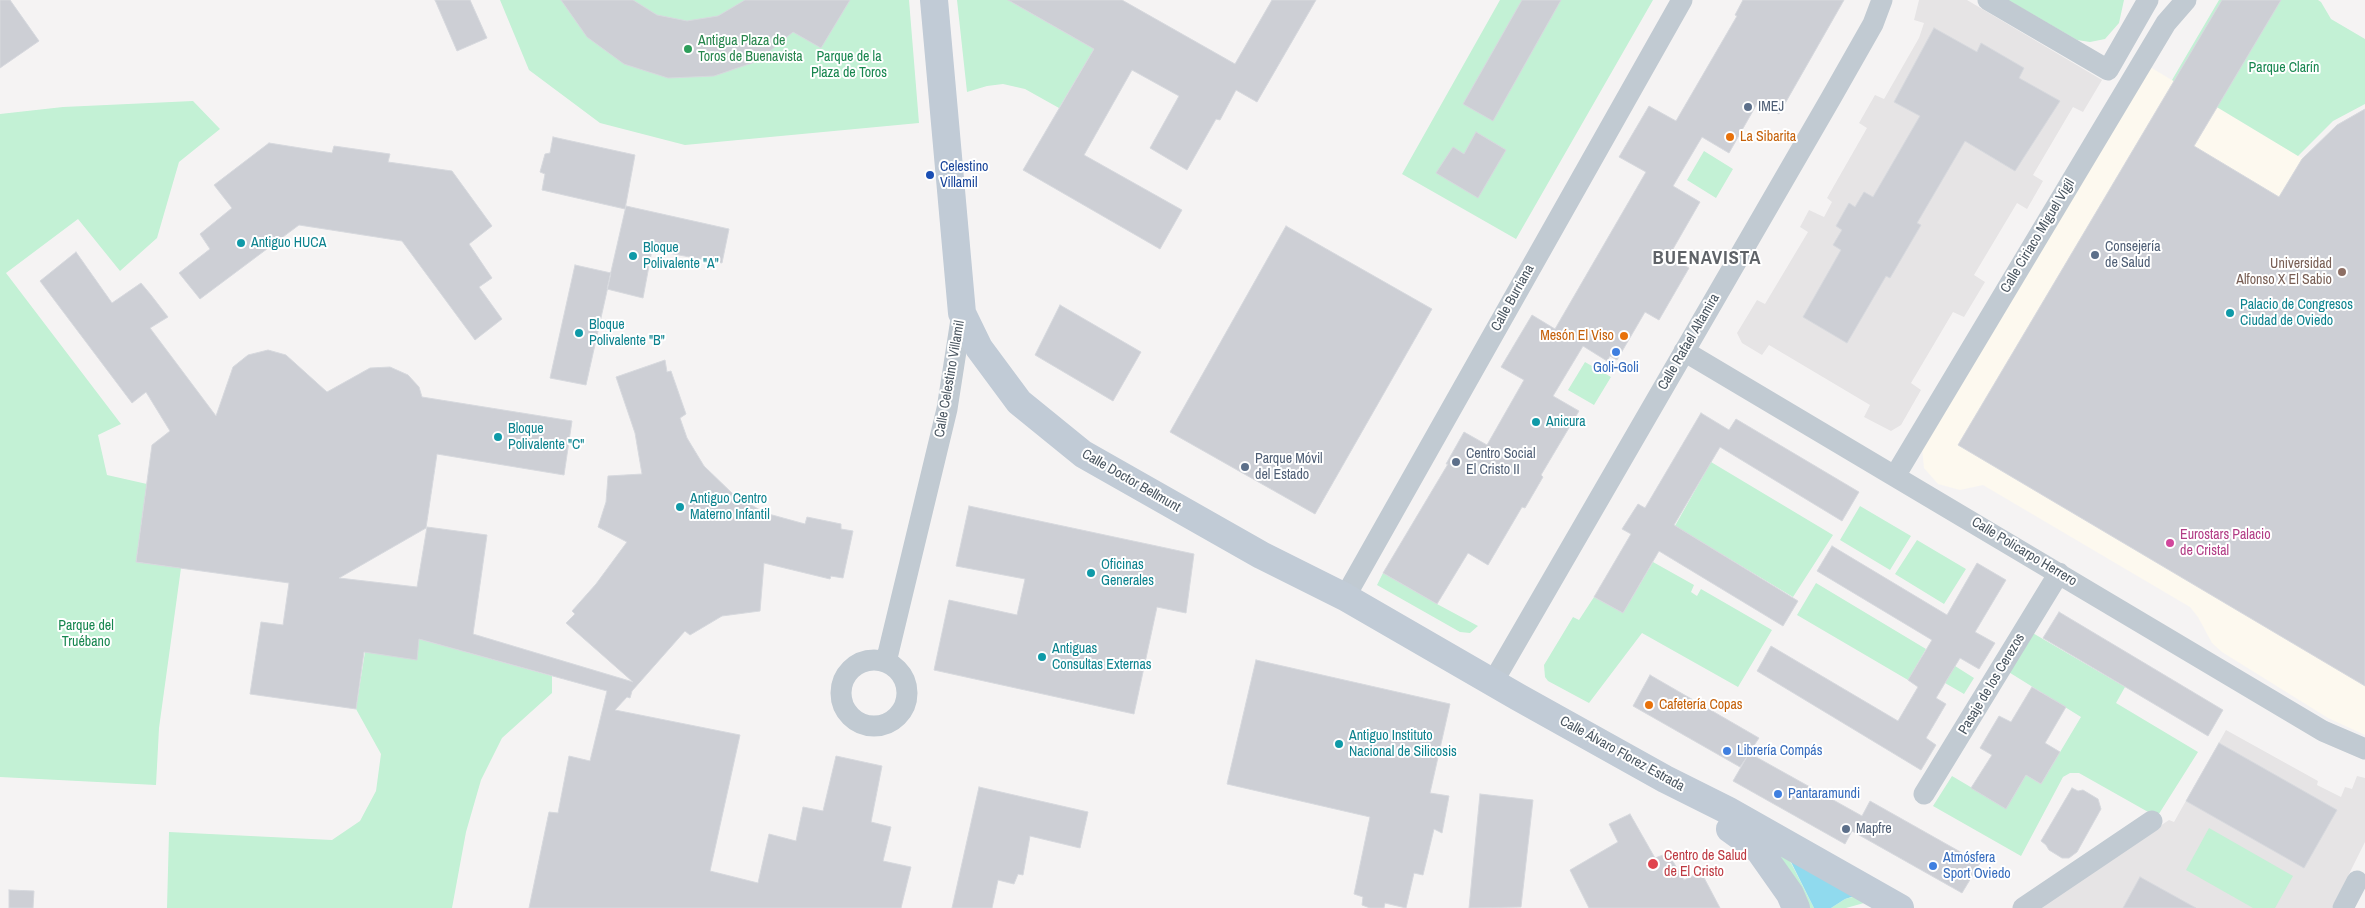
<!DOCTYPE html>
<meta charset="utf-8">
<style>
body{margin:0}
canvas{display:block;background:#f5f3f3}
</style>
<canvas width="2365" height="908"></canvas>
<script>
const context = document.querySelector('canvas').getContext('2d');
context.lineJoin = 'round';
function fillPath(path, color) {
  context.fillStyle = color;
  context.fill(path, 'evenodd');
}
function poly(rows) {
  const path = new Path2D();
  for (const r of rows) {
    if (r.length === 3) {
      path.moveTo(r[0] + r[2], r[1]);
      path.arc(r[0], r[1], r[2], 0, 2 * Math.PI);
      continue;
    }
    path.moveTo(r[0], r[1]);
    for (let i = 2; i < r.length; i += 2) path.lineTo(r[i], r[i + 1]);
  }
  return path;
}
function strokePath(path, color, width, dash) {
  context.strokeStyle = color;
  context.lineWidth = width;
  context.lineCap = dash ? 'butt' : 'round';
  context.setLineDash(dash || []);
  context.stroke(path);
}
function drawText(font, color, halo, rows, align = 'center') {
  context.font = font + ' "Archivo Narrow",sans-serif';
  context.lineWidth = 4;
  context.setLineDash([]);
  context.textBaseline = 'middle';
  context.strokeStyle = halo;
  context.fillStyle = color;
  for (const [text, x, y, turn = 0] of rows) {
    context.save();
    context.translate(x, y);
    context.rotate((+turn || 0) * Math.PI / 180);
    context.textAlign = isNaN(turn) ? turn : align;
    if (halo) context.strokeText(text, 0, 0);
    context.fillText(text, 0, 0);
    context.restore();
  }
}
fillPath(poly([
 [2150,67,2365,196,2365,735,2328,718,2222,652,2212,643,2198,617,2190,607,1983,485,1960,490,1938,484,1924,468,1922,448]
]), '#fdf9ef');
fillPath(poly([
 [1919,0,1967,0,2102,80,2083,112,2073,107,2033,175,2043,181,2027,209,2017,203,1974,275,1985,282,1964,317,1953,312,1911,383,1921,390,1901,425,1891,431,1864,417,1870,405,1769,345,1762,355,1742,343,1737,333,1757,300,1765,304,1808,232,1800,227,1809,210,1824,217,1832,202,1827,198,1867,128,1859,123,1875,95,1884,99,1919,38,1924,23,1914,20],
 [2226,730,2318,781,2317,785,2341,797,2345,787,2352,789,2357,776,2365,778,2365,842,2332,908,2037,908,2169,820,2174,822]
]), '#e6e4e5');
fillPath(poly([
 [500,0,909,0,919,123,685,145,600,123,529,70],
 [957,0,1008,0,1094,49,1059,108,1025,89,1003,84,987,86,967,92],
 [1500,0,1653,0,1516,239,1402,174],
 [2008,0,2124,0,2119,23,2105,39,2090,42,2077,40],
 [2219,0,2318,0,2321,2,2331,19,2365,39,2365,104,2333,121,2298,156,2172,80],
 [193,101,220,129,179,162,157,238,120,271,78,219,6,273,121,424,98,435,107,475,147,484,136,562,181,568,159,728,156,785,0,777,0,114,63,107],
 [1704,151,1733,169,1716,198,1687,180],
 [1585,362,1611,377,1594,405,1568,390],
 [1711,462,1833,535,1793,597,1675,526],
 [1860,506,1911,536,1890,570,1840,540],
 [1917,540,1966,569,1944,604,1895,574],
 [1653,562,1694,585,1691,592,1697,596,1701,589,1772,630,1738,687,1642,633,1589,703,1548,681,1545,677,1544,665,1573,617,1579,620,1594,597,1623,613],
 [1383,573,1437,604,1478,626,1470,633,1460,632,1377,585],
 [1816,583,1926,649,1908,680,1797,615],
 [2031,632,2125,687,2116,703,2198,752,2157,817,2079,773,2070,773,2063,777,2021,856,1933,806,1952,776,2006,808,2026,775,2041,784,2081,717,2007,671],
 [419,639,552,676,552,693,502,738,481,780,466,832,452,908,167,908,169,832,332,840,360,821,376,791,381,754,356,709,365,652],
 [1955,666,1974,678,1964,694,1945,683],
 [2209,828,2293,876,2275,908,2253,908,2186,870],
 [1766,839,1875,900,1846,908,1831,908,1845,899,1860,895,1790,861,1814,908,1807,908,1798,884]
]), '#c3f1d5');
fillPath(poly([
 [1790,860,1861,894,1845,899,1831,908,1814,908]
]), '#90daee');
const building = poly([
 [0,0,10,0,39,41,0,68,0,0],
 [435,0,470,0,487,38,457,51,435,0],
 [561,0,633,0,657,15,687,21,718,16,745,0,850,0,821,48,793,32,758,61,714,76,668,78,624,64,587,37,561,0],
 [1008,0,1122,0,1235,64,1272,0,1316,0,1257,102,1236,90,1220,120,1216,119,1187,170,1150,148,1179,96,1132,70,1084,155,1182,210,1160,249,1023,170,1094,49,1008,0],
 [1522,0,1561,0,1493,121,1463,104,1522,0],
 [1743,0,1844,0,1779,114,1758,102,1729,153,1702,137,1673,186,1700,202,1669,256,1689,268,1659,320,1645,312,1617,360,1610,356,1607,361,1583,346,1553,396,1579,411,1541,475,1543,477,1525,508,1522,507,1488,565,1468,553,1437,604,1383,573,1448,464,1446,464,1464,432,1487,445,1524,380,1501,367,1532,315,1555,329,1646,172,1619,157,1649,106,1676,121,1737,16,1735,15,1743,0],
 [2222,0,2281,0,2194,146,2279,197,2302,159,2337,125,2365,109,2365,686,1958,445,2222,0],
 [1934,28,1977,52,1981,43,2024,68,2019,78,2060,101,2015,171,1965,141,1917,223,1921,225,1890,278,1886,276,1847,343,1803,317,1841,250,1833,245,1842,230,1836,226,1849,203,1855,207,1864,192,1873,197,1920,116,1894,102,1934,28],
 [1476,132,1506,150,1478,198,1436,173,1453,147,1464,154,1476,132],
 [553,137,635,155,625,209,542,190,545,174,540,172,545,154,550,153,553,137],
 [269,143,332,153,334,146,390,154,388,162,452,171,492,226,469,244,492,278,479,287,502,319,475,340,402,241,299,225,200,299,179,273,210,249,200,234,232,208,214,185,269,143],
 [626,206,729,229,722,263,652,250,643,298,607,289,626,206],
 [1286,226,1432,309,1315,514,1170,432,1286,226],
 [76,252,112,303,141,283,151,295,168,317,150,328,216,416,233,367,248,355,268,350,286,355,327,392,370,368,390,367,408,375,419,387,422,397,572,421,564,475,437,454,426,528,339,578,417,587,427,527,487,535,473,634,633,682,566,623,575,614,572,611,596,584,627,542,598,527,606,502,608,476,642,474,635,433,616,377,665,360,667,372,671,371,686,414,680,418,687,438,704,466,733,494,765,513,805,524,807,517,841,524,841,529,853,531,843,578,831,576,830,579,764,563,760,611,722,616,690,635,685,631,632,691,630,698,627,697,615,710,740,735,710,871,758,883,769,834,796,841,803,807,823,811,836,756,882,766,871,822,891,827,883,861,911,867,901,908,529,908,549,812,558,813,569,756,590,761,607,691,419,639,417,660,364,652,356,709,250,694,261,622,283,625,289,583,136,562,152,445,170,431,146,392,132,403,40,281,76,252],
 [575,265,611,273,586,385,550,378,575,265],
 [1060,305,1141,352,1113,401,1035,355,1060,305],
 [1701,413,1729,430,1736,419,1859,492,1842,521,1720,447,1674,525,1798,601,1783,626,1659,551,1623,613,1594,597,1631,534,1622,529,1638,504,1645,508,1701,413],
 [969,506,1194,554,1186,613,1157,607,1134,714,934,670,949,600,1017,615,1025,579,956,566,969,506],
 [1832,546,1947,615,1977,563,2006,580,1975,632,1995,643,1979,669,1960,658,1936,698,1946,704,1926,738,1936,745,1921,770,1757,671,1771,646,1898,721,1918,687,1908,680,1932,640,1817,571,1832,546],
 [2059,612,2223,710,2208,736,2043,638,2059,612],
 [1256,660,1450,704,1430,793,1449,796,1442,833,1434,829,1423,875,1414,873,1406,908,1385,903,1384,908,1370,908,1362,905,1363,897,1354,894,1370,817,1227,784,1256,660],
 [1650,675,1759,738,1749,753,1862,816,1870,801,1980,863,1962,893,1852,831,1845,844,1733,781,1748,755,1740,767,1633,706,1650,675],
 [2032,687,2066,707,2045,743,2060,752,2041,784,2026,775,2006,809,1971,788,1992,755,1980,748,1999,716,2011,722,2032,687],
 [2219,743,2337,810,2304,868,2186,801,2219,743],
 [979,787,1088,812,1080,848,1030,836,1023,875,1018,874,1014,884,998,880,992,908,952,908,979,787],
 [2072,788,2078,791,2083,790,2098,799,2101,809,2077,852,2069,858,2062,858,2049,850,2046,845,2041,841,2072,788],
 [1480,794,1533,800,1521,907,1469,908,1480,794],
 [1630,814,1655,858,1668,853,1684,880,1701,872,1720,908,1589,908,1570,870,1618,842,1609,824,1630,814],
 [2140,877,2196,908,2123,908,2140,877],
 [9,890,34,891,33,908,9,908,9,890]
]);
fillPath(building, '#cdcfd5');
strokePath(building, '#d7d9de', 1);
strokePath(poly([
 [1988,0,2108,70,2148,0],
 [1684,351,2323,731,2365,749],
 [1895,476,2166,23,2186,0],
 [1345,597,1682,0],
 [874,693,33],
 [886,662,947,409,962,313],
 [1493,682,1831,98,1873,24,1882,0],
 [1924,794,2059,573],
 [2023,908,2152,821],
 [2343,908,2357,881]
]), '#c1cad2', 21);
strokePath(poly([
 [934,0,962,313,979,348,1019,402,1083,454,1261,555,1345,597,1518,697,1665,779,1727,810,1900,908],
 [1730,829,1759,850,1790,894,1796,908]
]), '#c1cbd6', 28);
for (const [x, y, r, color] of [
 [688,49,5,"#2e9e5b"],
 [1748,107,5,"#5c6f8a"],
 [1730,137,5,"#e8710a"],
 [930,175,5,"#1a4fb4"],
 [241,243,5,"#0f9aa8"],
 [2095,255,5,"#5c6f8a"],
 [633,256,5,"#0f9aa8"],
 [2342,272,5,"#8d6e63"],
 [2230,313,5,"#0f9aa8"],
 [579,333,5,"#0f9aa8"],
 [1624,336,5,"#e8710a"],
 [1616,352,5,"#3f7fe0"],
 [1536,422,5,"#0f9aa8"],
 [498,437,5,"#0f9aa8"],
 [1456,462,5,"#5c6f8a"],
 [1245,467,5,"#5c6f8a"],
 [680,507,5,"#0f9aa8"],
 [2170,543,5,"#d1479c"],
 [1091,573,5,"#0f9aa8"],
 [1042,657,5,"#0f9aa8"],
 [1649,705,5,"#e8710a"],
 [1339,744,5,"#0f9aa8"],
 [1727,751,5,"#3f7fe0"],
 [1778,794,5,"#3f7fe0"],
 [1846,829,5,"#5c6f8a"],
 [1653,864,6,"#e0444e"],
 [1933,866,5,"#3f7fe0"]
]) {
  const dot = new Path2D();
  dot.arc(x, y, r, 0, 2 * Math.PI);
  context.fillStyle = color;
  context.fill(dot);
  strokePath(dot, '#fff', 2);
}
drawText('14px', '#27864d', '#fff', [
 ["Antigua Plaza de",698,41],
 ["Toros de Buenavista",698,57]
], 'left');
drawText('14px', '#17864f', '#fff', [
 ["Parque de la",849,57],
 ["Plaza de Toros",849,73],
 ["Parque Clarín",2284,68],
 ["Parque del",86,626],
 ["Truébano",86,642]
]);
drawText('14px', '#4e5e75', '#fff', [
 ["IMEJ",1758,107],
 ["Consejería",2105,247],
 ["de Salud",2105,263],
 ["Centro Social",1466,454],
 ["El Cristo II",1466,470],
 ["Parque Móvil",1255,459],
 ["del Estado",1255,475],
 ["Mapfre",1856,829]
], 'left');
drawText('14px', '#c56008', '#fff', [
 ["La Sibarita",1740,137],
 ["Mesón El Viso",1614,336,"right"],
 ["Cafetería Copas",1659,705]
], 'left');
drawText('14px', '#164399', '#fff', [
 ["Celestino",940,167],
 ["Villamil",940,183]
], 'left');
drawText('14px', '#4a5661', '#fff', [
 ["Calle Ciriaco Miguel Vigil",2038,236,-59],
 ["Calle Burriana",1513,298,-61],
 ["Calle Rafael Altamira",1689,342,-60],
 ["Calle Celestino Villamil",950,379,-80],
 ["Calle Doctor Bellmunt",1131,481,30],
 ["Calle Policarpo Herrero",2024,552,31],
 ["Pasaje de los Cerezos",1992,684,-59],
 ["Calle Álvaro Florez Estrada",1622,754,29]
]);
drawText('14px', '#0d838f', '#fff', [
 ["Antiguo HUCA",251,243],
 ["Bloque",643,248],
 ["Polivalente \"A\"",643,264],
 ["Palacio de Congresos",2240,305],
 ["Ciudad de Oviedo",2240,321],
 ["Bloque",589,325],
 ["Polivalente \"B\"",589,341],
 ["Anicura",1546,422],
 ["Bloque",508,429],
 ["Polivalente \"C\"",508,445],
 ["Antiguo Centro",690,499],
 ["Materno Infantil",690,515],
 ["Oficinas",1101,565],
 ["Generales",1101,581],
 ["Antiguas",1052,649],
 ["Consultas Externas",1052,665],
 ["Antiguo Instituto",1349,736],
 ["Nacional de Silicosis",1349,752]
], 'left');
drawText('14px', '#785e54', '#fff', [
 ["Universidad",2332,264],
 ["Alfonso X El Sabio",2332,280]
], 'right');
drawText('14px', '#366cbe', '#fff', [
 ["Goli-Goli",1616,368,"center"],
 ["Librería Compás",1737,751],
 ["Pantaramundi",1788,794],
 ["Atmósfera",1943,858],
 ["Sport Oviedo",1943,874]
], 'left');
drawText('14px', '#b23c85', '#fff', [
 ["Eurostars Palacio",2180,535],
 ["de Cristal",2180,551]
], 'left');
drawText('14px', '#be3a42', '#fff', [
 ["Centro de Salud",1664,856],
 ["de El Cristo",1664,872]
], 'left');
context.letterSpacing = '1px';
drawText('bold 19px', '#5f6368', '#fff', [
 ["BUENAVISTA",1707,259]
]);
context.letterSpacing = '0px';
</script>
